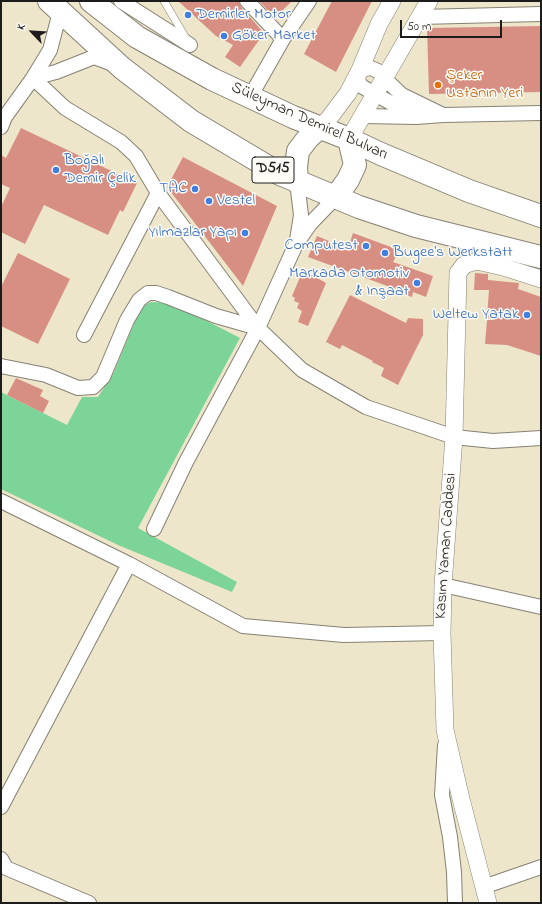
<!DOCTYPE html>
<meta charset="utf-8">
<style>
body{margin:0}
#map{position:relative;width:542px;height:904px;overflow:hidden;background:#eee6ca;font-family:"Indie Flower",sans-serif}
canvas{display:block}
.frame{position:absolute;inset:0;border:2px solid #1c1c1c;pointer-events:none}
.north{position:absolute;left:12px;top:12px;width:40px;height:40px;-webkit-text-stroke:3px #fdfcf7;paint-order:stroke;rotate:295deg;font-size:11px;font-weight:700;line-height:16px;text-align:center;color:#1c1c1c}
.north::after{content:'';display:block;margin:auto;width:14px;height:18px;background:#1c1c1c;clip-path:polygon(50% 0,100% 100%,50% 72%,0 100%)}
.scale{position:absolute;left:400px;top:20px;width:102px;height:18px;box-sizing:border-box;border:2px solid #1c1c1c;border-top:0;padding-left:5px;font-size:12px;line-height:14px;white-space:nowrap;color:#1c1c1c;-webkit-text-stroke:3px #fdfcf7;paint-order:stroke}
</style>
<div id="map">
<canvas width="542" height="904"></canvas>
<div class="frame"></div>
<div class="north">K</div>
<div class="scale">50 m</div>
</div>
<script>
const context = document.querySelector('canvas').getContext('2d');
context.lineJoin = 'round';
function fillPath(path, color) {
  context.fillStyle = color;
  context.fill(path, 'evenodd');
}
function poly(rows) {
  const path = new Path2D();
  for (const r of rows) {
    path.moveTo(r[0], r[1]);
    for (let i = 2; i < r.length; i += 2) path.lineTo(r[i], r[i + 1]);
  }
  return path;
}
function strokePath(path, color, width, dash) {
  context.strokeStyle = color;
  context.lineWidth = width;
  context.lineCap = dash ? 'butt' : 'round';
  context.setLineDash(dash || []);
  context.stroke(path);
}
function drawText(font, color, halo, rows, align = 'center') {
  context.font = font + ' "Indie Flower",sans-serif';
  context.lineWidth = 3;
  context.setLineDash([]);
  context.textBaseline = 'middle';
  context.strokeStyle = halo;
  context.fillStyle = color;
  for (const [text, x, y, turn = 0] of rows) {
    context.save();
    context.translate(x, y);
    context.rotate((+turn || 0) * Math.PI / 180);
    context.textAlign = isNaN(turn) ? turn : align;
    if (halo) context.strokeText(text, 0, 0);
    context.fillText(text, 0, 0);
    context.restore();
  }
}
fillPath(poly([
 [151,302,172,303,240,338,138,528,237,582,232,592,118,545,1,489,1,392,67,425,82,397,98,397,114,372,141,307]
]), '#7cd499');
fillPath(poly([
 [178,1,239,1,241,7,264,33,240,67,225,57,233,45,216,36],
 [259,1,292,1,275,18],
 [332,1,372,1,336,72,304,54],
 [541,26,541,92,429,94,427,28],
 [21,128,137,183,123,212,120,210,108,235,44,205,25,244,1,232,1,207,10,188,1,184,1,155,6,158],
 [183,157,277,206,243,286,167,187],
 [353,233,399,250,393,262,433,276,426,297,413,292,412,297,400,293,401,291,308,257,317,236,348,249],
 [18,253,70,279,38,344,1,326,1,287],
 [303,270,326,283,308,326,298,322,302,311,297,308,299,303,294,301,295,298,292,296],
 [475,273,488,274,488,280,519,283,518,289,541,297,541,356,507,345,485,344,487,320,495,320,487,317,489,290,474,290],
 [350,295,406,323,408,318,423,319,423,335,398,385,381,376,384,368,372,362,373,361,342,345,340,349,326,342],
 [16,378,43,390,40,396,49,401,43,413,7,395]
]), '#d88f83');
const service = poly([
 [164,1,187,40]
]);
const minor = poly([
 [121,1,190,45],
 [247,1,283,39],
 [420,17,541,14],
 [360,70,371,68,380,72,384,78,402,95,441,114],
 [356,76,361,86,414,116],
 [33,78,65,108,121,142,136,156,158,193,258,328,302,370,366,407,454,437,493,441,541,438],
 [33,78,56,72,94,57,110,63],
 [250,97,283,39,309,1],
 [363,116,416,117,443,115,541,113],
 [1,127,5,117,33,78,50,50,60,12],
 [297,182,301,215,297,240],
 [84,335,158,193],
 [1,366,46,375,78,388,93,387,103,377,127,320,139,300,148,293,156,293,168,297,216,316,258,328],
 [1,501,129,564,243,626,344,635,442,633],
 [154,529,186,462,258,328,296,244,310,224,335,198],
 [443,585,541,607],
 [445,745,442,795,450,837,454,872,455,903],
 [1,807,129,564],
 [1,859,6,868,89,903],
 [483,887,541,867]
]);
const tertiary = poly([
 [320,127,327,121,348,93,360,70,379,24,392,1],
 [349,139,429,1],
 [488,903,461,799,445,730,442,633,443,585,454,437,458,273,464,265,477,261,503,267,541,279]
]);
const trunk = poly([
 [49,1,122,68,191,121,280,174,359,207,416,226,541,257],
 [91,1,137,37,212,79,293,117,349,139,381,154,469,191,541,216],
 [297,182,296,167,298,151,308,138,320,127],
 [335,198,348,180,355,165,349,139]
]);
strokePath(service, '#858173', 8);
strokePath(minor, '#858173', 16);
strokePath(tertiary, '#858173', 18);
strokePath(trunk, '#858173', 24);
strokePath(service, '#fff', 7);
strokePath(minor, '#fff', 14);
strokePath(tertiary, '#fff', 17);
strokePath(trunk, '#fff', 22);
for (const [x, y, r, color] of [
 [188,15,4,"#3f7fe0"],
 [224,36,4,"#3f7fe0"],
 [438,85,4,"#e8710a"],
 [56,170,4,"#3f7fe0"],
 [195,189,4,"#3f7fe0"],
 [209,201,4,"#3f7fe0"],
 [245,233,4,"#3f7fe0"],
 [366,246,4,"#3f7fe0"],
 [385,253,4,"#3f7fe0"],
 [417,283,4,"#3f7fe0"],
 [527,315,4,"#3f7fe0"]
]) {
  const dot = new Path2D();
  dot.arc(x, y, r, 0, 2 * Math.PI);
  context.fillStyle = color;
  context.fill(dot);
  strokePath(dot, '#fdfcf7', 1.5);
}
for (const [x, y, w] of [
 [273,170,42]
]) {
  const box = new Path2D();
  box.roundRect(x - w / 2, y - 13, w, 26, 3);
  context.fillStyle = '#fdfcf7';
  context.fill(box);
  strokePath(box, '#1c1c1c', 1);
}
drawText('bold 15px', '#1c1c1c', null, [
 ["D515",273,170]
]);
drawText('16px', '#366cbe', '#fdfcf7', [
 ["Demirler Motor",196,15],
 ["Göker Market",232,36],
 ["Boğalı",64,161],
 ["Demir Çelik",64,179],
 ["TAC",187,189,"right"],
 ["Vestel",217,201],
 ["Yılmazlar Yapı",237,233,"right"],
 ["Computest",358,246,"right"],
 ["Bugee's Werkstatt",393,253],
 ["Markada Otomotiv",409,274,"right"],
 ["& Inşaat",409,292,"right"],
 ["Weltew Yatak",519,315,"right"]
], 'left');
drawText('16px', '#c56008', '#fdfcf7', [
 ["Şeker",446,76],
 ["Ustanın Yeri",446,94]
], 'left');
drawText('16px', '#1c1c1c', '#fdfcf7', [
 ["Süleyman Demirel Bulvarı",309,122,24],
 ["Kasım Yaman Caddesi",447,546,-86]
]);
</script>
